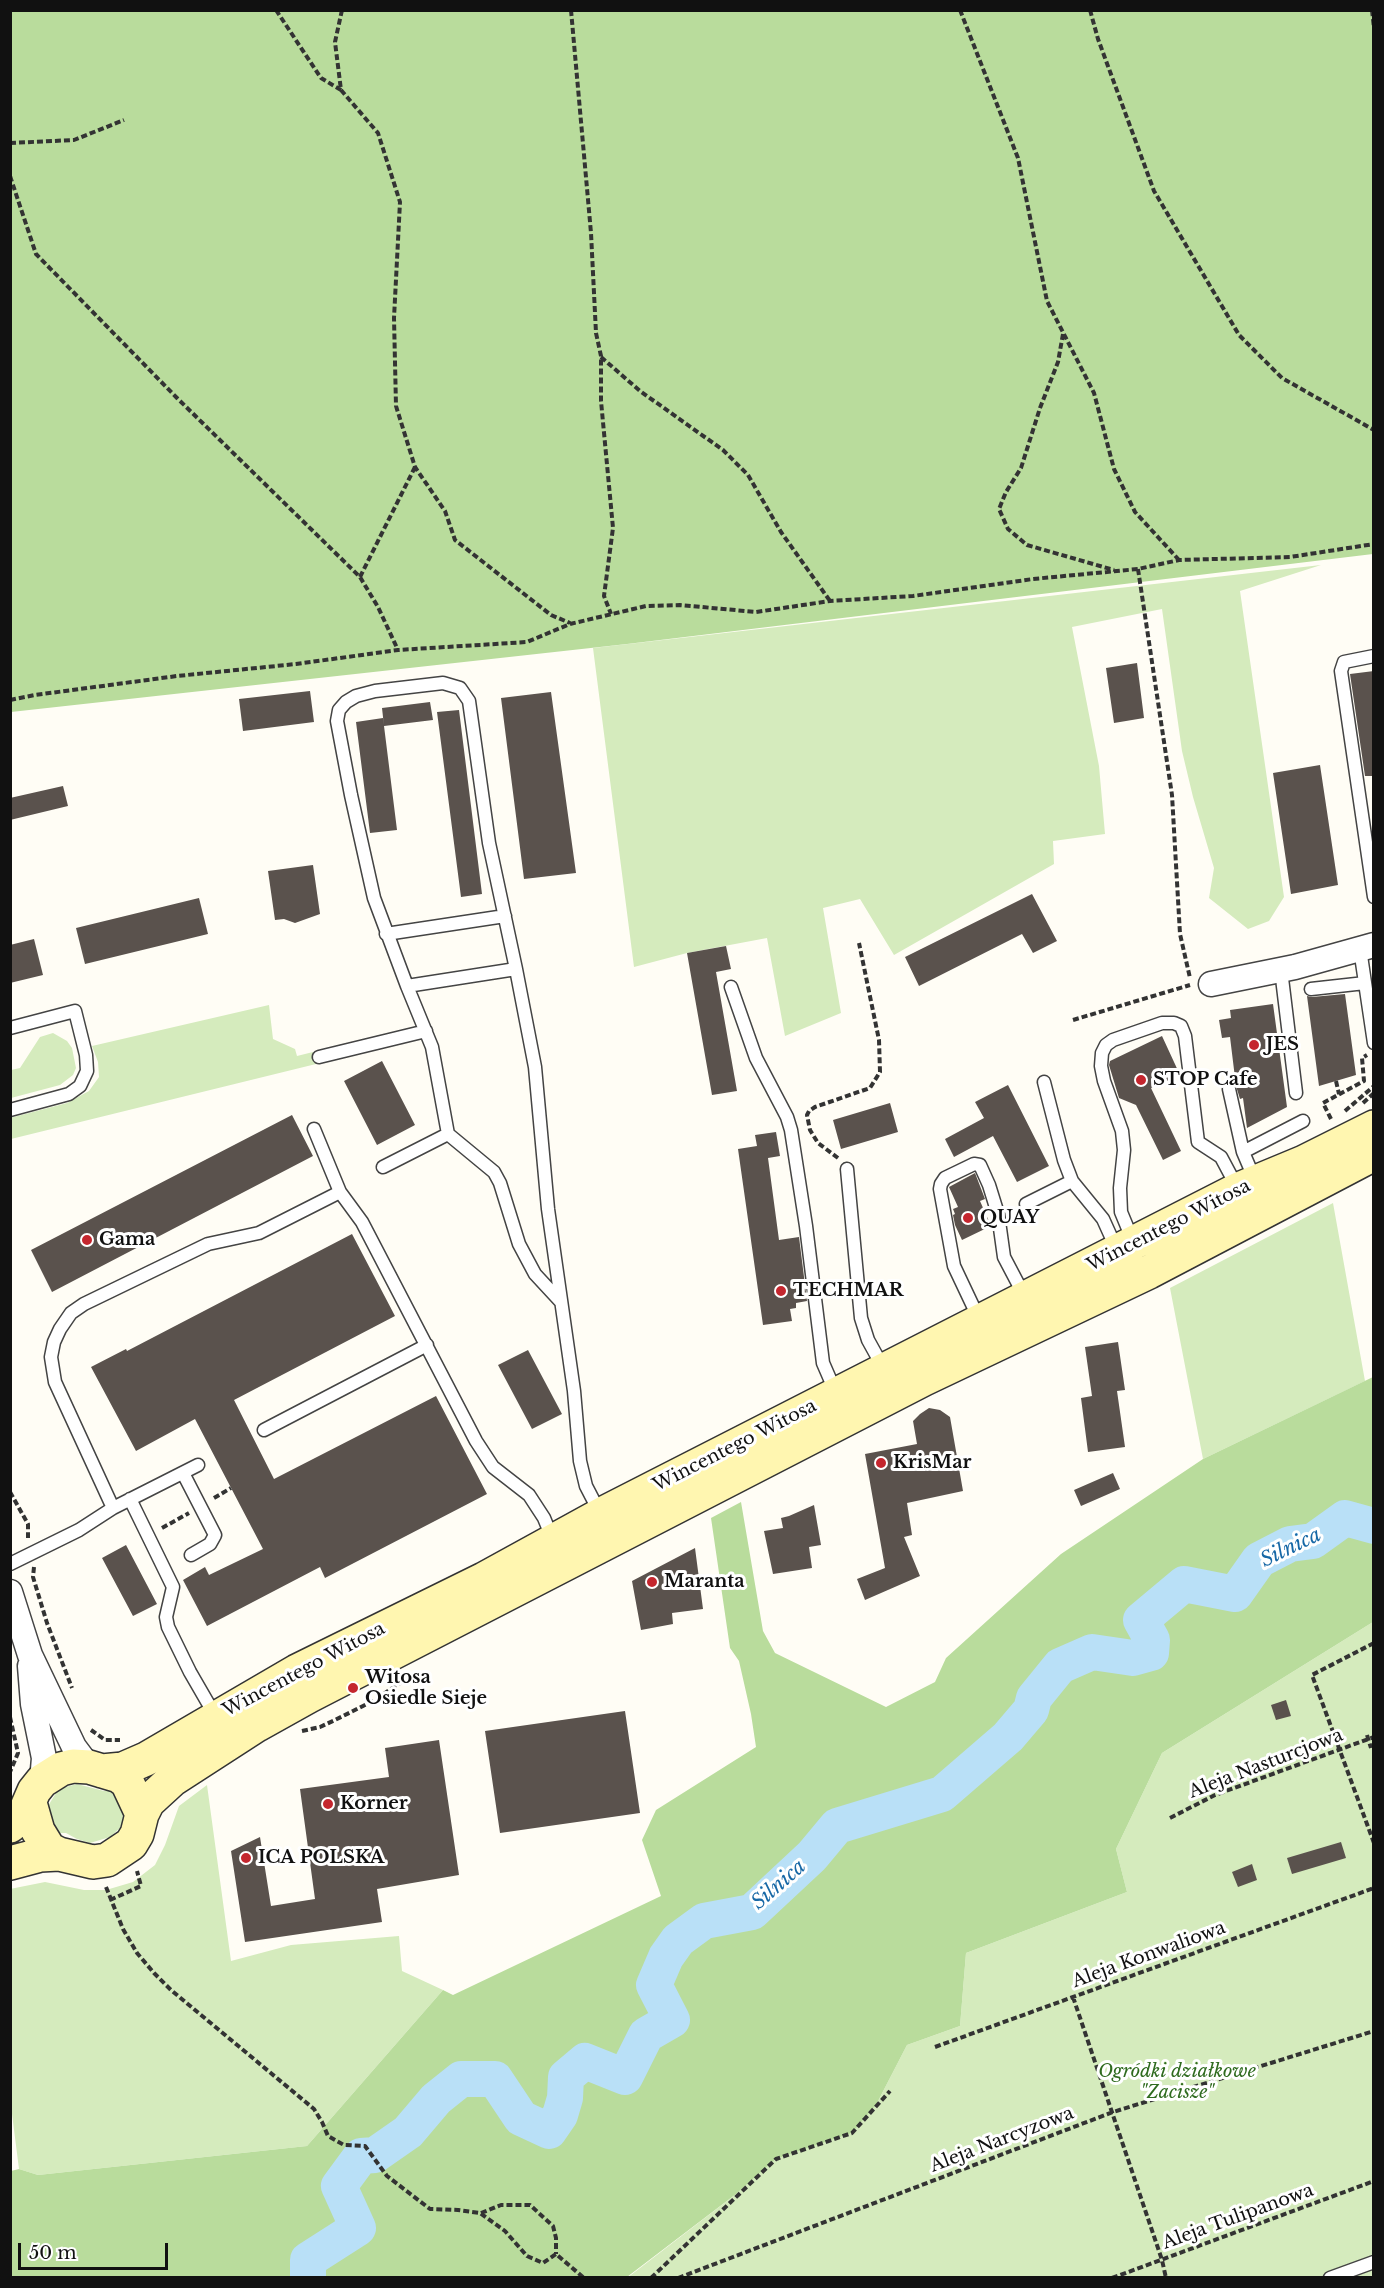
<!DOCTYPE html>
<meta charset="utf-8">
<style>
body{margin:0}
#map{position:relative;width:1384px;height:2288px;overflow:hidden;background:#fffdf5;font-family:"Libre Baskerville",serif}
canvas{display:block}
.frame{position:absolute;inset:0;border:12px solid #111;pointer-events:none}
.scale{position:absolute;left:18px;top:2243px;width:150px;height:27px;box-sizing:border-box;border:3px solid #111;border-top:0;padding-left:8px;font-size:18px;line-height:21px;white-space:nowrap;color:#111;-webkit-text-stroke:4px #fff;paint-order:stroke}
</style>
<div id="map">
<canvas width="1384" height="2288"></canvas>
<div class="frame"></div>
<div class="scale">50 m</div>
</div>
<script>
const context = document.querySelector('canvas').getContext('2d');
context.lineJoin = 'round';
function fillPath(path, color) {
  context.fillStyle = color;
  context.fill(path, 'evenodd');
}
function poly(rows) {
  const path = new Path2D();
  for (const r of rows) {
    path.moveTo(r[0], r[1]);
    for (let i = 2; i < r.length; i += 2) path.lineTo(r[i], r[i + 1]);
  }
  return path;
}
function strokePath(path, color, width, dash) {
  context.strokeStyle = color;
  context.lineWidth = width;
  context.lineCap = dash ? 'butt' : 'round';
  context.setLineDash(dash || []);
  context.stroke(path);
}
function drawText(font, color, halo, rows, align = 'center') {
  context.font = font + ' "Libre Baskerville",serif';
  context.lineWidth = 6;
  context.setLineDash([]);
  context.textBaseline = 'middle';
  context.strokeStyle = halo;
  context.fillStyle = color;
  for (const [text, x, y, turn = 0] of rows) {
    context.save();
    context.translate(x, y);
    context.rotate((+turn || 0) * Math.PI / 180);
    context.textAlign = isNaN(turn) ? turn : align;
    if (halo) context.strokeText(text, 0, 0);
    context.fillText(text, 0, 0);
    context.restore();
  }
}
fillPath(poly([
 [1321,565,1240,591,1284,897,1269,921,1248,929,1209,898,1214,868,1193,797,1182,751,1162,609,1072,627,1099,766,1105,834,1053,841,1054,864,894,955,860,899,823,908,841,1013,785,1036,767,938,687,953,634,967,593,648],
 [269,1005,273,1039,295,1049,297,1056,313,1052,316,1064,11,1139,10,1118,67,1103,89,1091,99,1077,98,1062,92,1046],
 [53,1033,67,1041,72,1048,76,1068,73,1075,60,1085,11,1098,11,1070,20,1068,40,1037],
 [1333,1203,1365,1381,1203,1459,1170,1288],
 [1373,1622,1373,2277,627,2278,736,2194,776,2159,852,2133,876,2105,907,2045,960,2026,966,1953,1127,1892,1116,1849,1162,1753],
 [77,1784,104,1791,114,1791,125,1815,120,1828,110,1837,90,1843,77,1839,66,1833,57,1833,47,1814,48,1806,56,1793,62,1788],
 [207,1785,231,1961,291,1945,399,1936,402,1971,443,1990,307,2146,38,2175,19,2169,11,2106,10,1889,45,1882,84,1890,106,1890,133,1882,155,1865,165,1845,179,1806]
]), '#d5ebbd');
fillPath(poly([
 [10,11,1373,11,1373,554,627,644,11,712],
 [1373,1377,1373,1622,1162,1753,1116,1849,1127,1892,966,1953,960,2026,907,2045,876,2105,852,2133,776,2159,736,2194,627,2277,11,2277,11,2171,19,2169,38,2175,307,2146,443,1990,453,1995,661,1896,642,1840,656,1810,756,1747,751,1714,739,1661,730,1648,711,1518,741,1502,763,1631,775,1653,886,1707,935,1682,946,1658,1061,1554,1203,1459]
]), '#b9dc9c');
strokePath(poly([
 [308,2278,308,2260,358,2228,339,2186,361,2156,375,2155,408,2132,436,2099,461,2079,495,2079,521,2118,549,2131,560,2115,565,2098,566,2077,585,2061,625,2077,646,2035,672,2020,654,1985,666,1957,678,1940,704,1921,752,1912,812,1856,837,1826,942,1794,1008,1737,1031,1710,1034,1698,1060,1666,1092,1652,1133,1658,1151,1653,1152,1640,1141,1620,1184,1584,1235,1594,1259,1560,1290,1544,1313,1541,1345,1518,1374,1526]
]), '#b9e0f7', 36);
fillPath(poly([
 [1137,663,1144,718,1114,723,1106,668],
 [1374,671,1374,776,1365,776,1350,674],
 [310,691,314,722,243,731,239,699],
 [551,692,576,873,524,879,501,698],
 [430,702,433,720,384,726,382,708],
 [459,710,482,894,461,897,437,712],
 [383,718,397,830,370,833,356,722],
 [1320,765,1338,885,1291,894,1273,773],
 [63,786,68,806,10,820,10,798],
 [313,865,320,914,295,923,284,919,275,920,268,871],
 [1032,894,1057,941,1033,953,1022,934,919,986,905,957],
 [199,898,208,934,85,964,76,928],
 [34,939,43,975,10,983,10,945],
 [726,946,731,969,716,972,737,1091,712,1095,687,953],
 [1345,994,1356,1075,1319,1086,1307,996,1312,997],
 [1273,1004,1287,1107,1247,1128,1243,1098,1240,1099,1236,1086,1230,1037,1222,1038,1219,1020,1231,1018,1230,1010],
 [1162,1036,1180,1075,1151,1088,1181,1151,1163,1160,1136,1105,1119,1098,1109,1065,1110,1061],
 [382,1061,415,1125,377,1145,344,1081],
 [1008,1085,1049,1166,1017,1182,993,1136,954,1157,945,1139,984,1118,975,1102],
 [890,1103,898,1132,841,1149,833,1120],
 [292,1115,313,1156,52,1292,31,1250],
 [776,1132,780,1156,768,1158,779,1240,799,1237,807,1301,796,1303,796,1308,790,1309,792,1321,763,1325,738,1149,757,1146,755,1135],
 [975,1173,985,1199,980,1201,991,1226,962,1240,955,1225,953,1215,955,1214,953,1209,958,1207,949,1187],
 [352,1234,395,1316,234,1400,274,1479,436,1396,487,1494,325,1578,320,1567,207,1626,183,1580,205,1567,209,1575,263,1549,195,1419,136,1451,91,1367,126,1349,127,1351],
 [1118,1342,1125,1390,1117,1391,1125,1447,1088,1452,1081,1398,1092,1396,1085,1347],
 [528,1350,562,1414,532,1429,498,1365],
 [929,1408,940,1410,950,1417,963,1491,907,1503,912,1535,904,1537,920,1576,865,1600,857,1579,885,1568,865,1454,917,1444,913,1421,920,1414],
 [1113,1473,1120,1489,1081,1506,1074,1490],
 [814,1505,821,1545,809,1547,812,1568,773,1574,764,1531,783,1528,781,1518,789,1516],
 [126,1545,157,1604,133,1616,102,1558],
 [695,1548,703,1609,672,1613,673,1624,641,1630,632,1581],
 [1286,1700,1291,1716,1276,1720,1271,1705],
 [625,1711,640,1813,500,1833,485,1731],
 [439,1740,459,1875,377,1889,382,1922,245,1942,231,1851,260,1837,271,1906,315,1899,300,1789,389,1777,385,1748],
 [1341,1842,1346,1858,1292,1874,1287,1858],
 [1252,1864,1257,1880,1238,1887,1232,1872]
]), '#5a524d');
const service = poly([
 [1374,656,1344,662,1341,671,1374,897],
 [386,934,505,916],
 [1360,949,1374,1043],
 [516,969,407,986,374,898,351,795,337,721,339,710,346,702,356,696,375,691,443,683,460,688,469,701,489,843,516,969,535,1067,548,1209,574,1391,580,1461,586,1486,600,1513],
 [1281,970,1296,1093],
 [731,987,756,1058,787,1117,791,1130,806,1226,823,1363,836,1393],
 [1311,989,1365,983],
 [10,1028,75,1011,86,1055,87,1071,80,1086,69,1094,10,1110],
 [319,1057,426,1031],
 [1044,1082,1064,1160,1072,1181,1103,1219,1117,1250],
 [1229,1089,1243,1152],
 [448,1134,494,1172,500,1183,519,1244,535,1274,560,1301],
 [383,1167,448,1134,432,1047,407,986],
 [847,1169,861,1318,868,1340,884,1369],
 [1255,1180,1243,1152,1303,1121],
 [340,1192,362,1222,476,1441,493,1467,529,1495,544,1518,553,1540],
 [1026,1204,1072,1181],
 [1133,1241,1121,1212,1120,1188,1124,1150,1122,1131,1104,1081,1101,1066,1102,1053,1106,1045,1113,1040,1162,1023,1174,1023,1181,1026,1185,1036,1198,1142,1221,1157,1238,1189],
 [980,1321,954,1266,940,1189,941,1184,945,1178,974,1164,980,1165,989,1185,998,1214,1004,1257,1025,1297],
 [264,1430,427,1345],
 [183,1473,215,1535,210,1544,191,1555],
 [130,1499,173,1587,166,1617,168,1627,190,1672,216,1717],
 [113,1508,55,1382,51,1357,54,1342,60,1329,71,1313,84,1304,208,1244,259,1233,340,1192,314,1129],
 [10,1564,79,1530,113,1508,198,1465],
 [1330,2278,1374,2262]
]);
const minor = poly([
 [1211,984,1295,967,1374,945],
 [10,1592,30,1655,74,1747,89,1767],
 [30,1666,33,1704,44,1758,42,1781]
]);
const secondary = poly([
 [102,1771,123,1769,146,1759,297,1671,484,1579,606,1512,1239,1189,1304,1162,1374,1127],
 [142,1814,148,1802,172,1780,257,1725,309,1696,924,1379,1149,1272,1374,1154],
 [10,1826,24,1814,34,1791,42,1781,61,1769,73,1766,89,1767,119,1776,127,1782,142,1814,137,1834,131,1844,107,1860,93,1862,59,1854,49,1849,38,1831,30,1803],
 [10,1863,40,1855,59,1854]
]);
strokePath(service, '#444', 15);
strokePath(minor, '#444', 27);
strokePath(secondary, '#333', 36);
strokePath(poly([
 [276,10,321,78,341,90],
 [342,10,335,42,341,90,378,133,400,202,394,318,396,406,415,467,445,511,455,540,551,615,570,623],
 [571,10,591,233,596,333,601,356,601,401,613,528,604,596,611,614],
 [960,10,1018,158,1047,301,1094,393,1114,469,1135,512,1179,560],
 [1090,10,1098,39,1154,191,1239,335,1282,378,1374,430],
 [1372,10,1374,28],
 [10,143,74,140,124,120],
 [10,176,36,254,177,398,360,577,378,607,398,650],
 [1063,334,1058,362,1040,408,1021,468,1006,492,999,509,1008,529,1027,545,1114,570],
 [601,357,640,391,723,450,748,475,781,532,830,601],
 [1138,569,1172,795,1180,934,1190,978],
 [360,577,415,467],
 [10,700,35,695,177,676,296,664,398,650,527,642,570,624,646,606,680,605,756,612,830,601,913,596,1033,579,1138,569,1179,560,1290,557,1374,544],
 [1073,1020,1190,985],
 [1336,1081,1339,1094],
 [1363,1103,1374,1093],
 [1345,1111,1374,1086],
 [1331,1119,1323,1103,1364,1081,1362,1058,1367,1055],
 [838,1158,818,1143,810,1130,807,1115,809,1111,815,1107,870,1088,880,1072,879,1040,859,943],
 [10,1492,28,1524,28,1538],
 [214,1498,231,1488],
 [162,1528,189,1513],
 [34,1567,33,1577,47,1623,72,1688],
 [1374,1643,1312,1675,1374,1843],
 [10,1717,18,1753,10,1772],
 [91,1730,105,1740,120,1740],
 [302,1731,320,1727,335,1720,373,1701,412,1675],
 [1367,1735,1371,1748],
 [1170,1818,1215,1795,1374,1737],
 [106,1887,123,1929,137,1953,154,1973,171,1990,314,2109,322,2122,328,2136,344,2145,365,2146,387,2176,430,2209,458,2210,480,2213,505,2231,527,2256,543,2263,556,2254,584,2278],
 [110,1900,141,1886,137,1871],
 [1073,1997,1162,2260,1166,2278],
 [935,2047,1374,1888],
 [481,2213,501,2205,530,2205,553,2226,556,2238,556,2254],
 [651,2278,776,2159,852,2133,890,2091],
 [678,2278,1113,2112,1374,2031],
 [1112,2278,1374,2181]
]), '#333', 4, [6, 3]);
strokePath(service, '#fff', 12);
strokePath(minor, '#fff', 24);
strokePath(secondary, '#fff6b0', 33);
for (const [x, y, r, color] of [
 [1254,1045,6,"#c4262e"],
 [1141,1080,6,"#c4262e"],
 [968,1218,6,"#c4262e"],
 [87,1240,6,"#c4262e"],
 [781,1291,6,"#c4262e"],
 [881,1463,6,"#c4262e"],
 [652,1582,6,"#c4262e"],
 [353,1688,6,"#c4262e"],
 [328,1804,6,"#c4262e"],
 [246,1858,6,"#c4262e"]
]) {
  const dot = new Path2D();
  dot.arc(x, y, r, 0, 2 * Math.PI);
  context.fillStyle = color;
  context.fill(dot);
  strokePath(dot, '#fff', 2);
}
drawText('bold 18px', '#111', '#fff', [
 ["JES",1266,1045],
 ["STOP Cafe",1153,1080],
 ["QUAY",980,1218],
 ["Gama",99,1240],
 ["TECHMAR",793,1291],
 ["KrisMar",893,1463],
 ["Maranta",664,1582],
 ["Witosa",365,1678],
 ["Osiedle Sieje",365,1699],
 ["Korner",340,1804],
 ["ICA POLSKA",258,1858]
], 'left');
drawText('18px', '#111', '#fff', [
 ["Wincentego Witosa",1169,1226,-27],
 ["Wincentego Witosa",735,1446,-27],
 ["Wincentego Witosa",304,1670,-28],
 ["Aleja Nasturcjowa",1266,1764,-21],
 ["Aleja Konwaliowa",1149,1955,-20],
 ["Aleja Narcyzowa",1002,2140,-21],
 ["Aleja Tulipanowa",1238,2217,-20]
]);
drawText('italic 18px', '#2f6b1f', '#fff', [
 ["Ogródki działkowe",1177,2072],
 ["\"Zacisze\"",1177,2093]
]);
drawText('italic 20px', '#1768a6', '#fff', [
 ["Silnica",1291,1548,-26],
 ["Silnica",779,1885,-41]
]);
</script>
